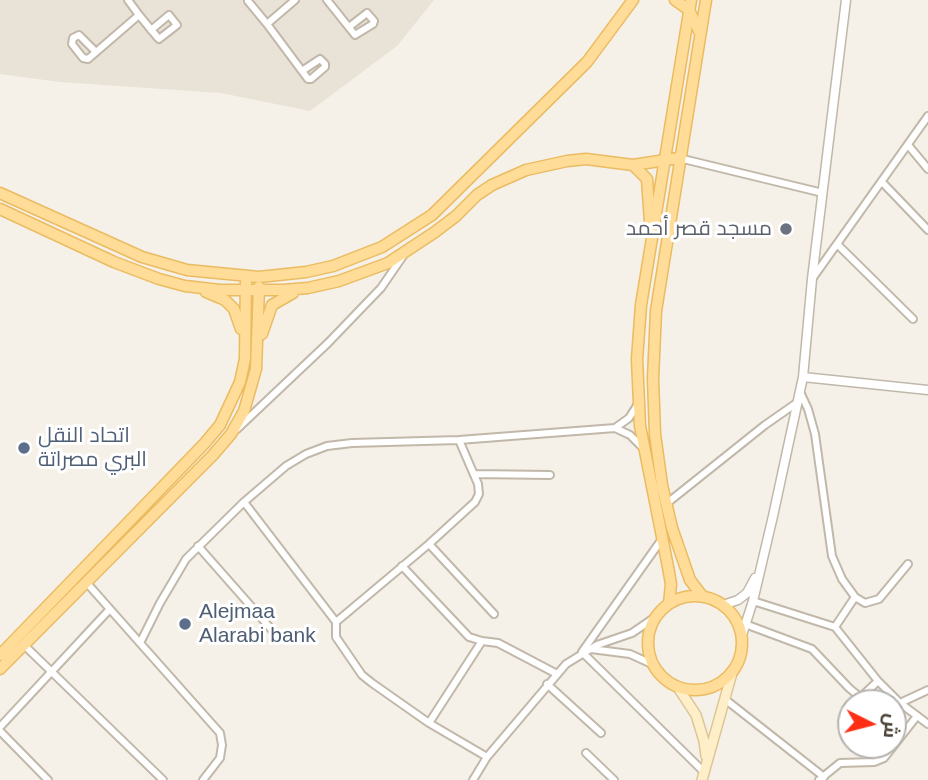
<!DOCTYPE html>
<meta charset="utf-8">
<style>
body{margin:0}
#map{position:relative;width:928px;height:780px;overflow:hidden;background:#f5f1e8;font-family:Arial,Cairo,sans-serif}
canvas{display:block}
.north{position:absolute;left:837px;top:689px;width:70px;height:70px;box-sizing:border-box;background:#fff;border:2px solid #b6b3af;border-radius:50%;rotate:96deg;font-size:19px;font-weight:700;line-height:28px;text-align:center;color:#494136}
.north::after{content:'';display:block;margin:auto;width:24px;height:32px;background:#ff2f16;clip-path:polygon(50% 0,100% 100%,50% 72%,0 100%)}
</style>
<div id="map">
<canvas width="928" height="780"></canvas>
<div class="north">ش</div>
</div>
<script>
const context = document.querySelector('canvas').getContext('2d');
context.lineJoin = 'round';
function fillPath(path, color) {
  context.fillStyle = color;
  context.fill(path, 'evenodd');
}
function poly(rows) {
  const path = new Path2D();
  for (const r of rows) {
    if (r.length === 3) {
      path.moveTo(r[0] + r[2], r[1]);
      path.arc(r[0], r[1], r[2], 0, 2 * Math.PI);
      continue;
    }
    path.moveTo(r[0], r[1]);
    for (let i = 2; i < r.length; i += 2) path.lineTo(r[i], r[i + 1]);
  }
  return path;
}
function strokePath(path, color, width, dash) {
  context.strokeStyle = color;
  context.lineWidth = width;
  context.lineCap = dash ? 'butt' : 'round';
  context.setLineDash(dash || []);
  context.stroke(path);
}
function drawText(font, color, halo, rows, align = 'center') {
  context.font = font + ' Arial,Cairo,sans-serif';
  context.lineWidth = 6;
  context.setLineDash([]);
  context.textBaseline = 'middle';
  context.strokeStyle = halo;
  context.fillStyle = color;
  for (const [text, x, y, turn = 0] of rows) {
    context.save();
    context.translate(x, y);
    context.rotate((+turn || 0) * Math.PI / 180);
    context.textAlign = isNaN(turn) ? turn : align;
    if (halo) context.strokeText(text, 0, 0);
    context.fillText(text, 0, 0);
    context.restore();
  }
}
fillPath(poly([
 [0,0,434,0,397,46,310,111,221,93,60,82,0,74]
]), '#e9e2d6');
const minor = poly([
 [128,0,139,15,158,38,159,39,177,25,169,15,151,30],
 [327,0,355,35,373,24,374,21,367,13,349,27],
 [248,1,267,24,302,71,308,79,311,79,325,67,325,64,320,59,302,71],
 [267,24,295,0],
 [96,52,79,35,73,38,72,44,83,58,88,59,139,15],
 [908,145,928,169],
 [679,158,823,193],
 [882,182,928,230],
 [837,244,913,319],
 [812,279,928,116],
 [800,392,808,409,815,434,832,556,842,579,855,597,835,627],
 [615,428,630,435,643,448],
 [237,429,328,343,381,288,403,256],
 [459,440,478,484,479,494,475,502,429,544,336,622,336,637,362,675,372,683,429,723,487,757],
 [475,474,550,475],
 [244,502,336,622],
 [666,504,765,425,798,402],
 [662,539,582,652,704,772],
 [429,544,494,614],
 [198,546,279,638],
 [402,566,469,637,482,641,498,643,557,674],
 [86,582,140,643],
 [855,597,865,603,879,599,908,564],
 [753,601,835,627,878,681,900,703,928,724],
 [745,624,812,649,849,688,867,703],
 [24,645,163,780],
 [591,649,630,654,654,665],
 [547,684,601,733],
 [860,698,878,681],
 [726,700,824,777],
 [893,710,900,703,928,690],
 [429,723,482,641],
 [0,727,109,610],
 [0,731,48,780],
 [586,753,614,780],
 [203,780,220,758,222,745,220,733,140,643,160,603,186,559,244,502,286,466,306,454,327,446,352,443,459,440,615,428,629,418,638,404],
 [473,780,487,757,566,664,597,645,632,633,657,616],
 [819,780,840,763,874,762,884,758,917,716]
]);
const tertiary = poly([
 [803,377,928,390],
 [723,605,738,600,747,593,755,578],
 [742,635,753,601,773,516,803,377,812,279,846,0]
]);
const secondary = poly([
 [677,686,696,715,704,741,706,756],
 [702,780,732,673]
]);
const primary = poly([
 [675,0,689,10,700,33],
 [633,165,647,179,650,222],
 [0,193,142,257,187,270,259,277,306,272,333,266,382,247,432,215,587,62,633,0],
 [0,209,114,262,159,279,185,286,220,290,283,290,308,288,339,281,388,263,435,232,456,216,477,195,492,185,526,170,567,161,586,159,633,165,679,158],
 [206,292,225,300,234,309,241,329],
 [262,334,272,305,293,293],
 [695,643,47],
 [703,597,690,580,672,528,662,485,655,434,653,379,656,311,706,0],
 [669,604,671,584,668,567,640,426,637,359,641,305,691,0],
 [0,655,204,444,220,425,240,382,245,359,246,277],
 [0,669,213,455,231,434,244,411,256,369,259,287]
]);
strokePath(minor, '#c1b8aa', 10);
strokePath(tertiary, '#c1b8aa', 11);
strokePath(secondary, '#dbc698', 12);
strokePath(primary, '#ebbb61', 13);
strokePath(minor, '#fff', 6);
strokePath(tertiary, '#fff', 8);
strokePath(secondary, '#ffefc9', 9);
strokePath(primary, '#ffdd98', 10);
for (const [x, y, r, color] of [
 [786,229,7,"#6b7280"],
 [24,448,7,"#5c6f8a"],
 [185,624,7,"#5c6f8a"]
]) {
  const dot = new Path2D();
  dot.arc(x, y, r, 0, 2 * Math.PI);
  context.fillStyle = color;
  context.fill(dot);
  strokePath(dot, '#fff', 2.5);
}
drawText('21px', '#5b616d', '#fff', [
 ["مسجد قصر أحمد",772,229]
], 'right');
drawText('21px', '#4e5e75', '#fff', [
 ["اتحاد النقل",38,436],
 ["البري مصراتة",38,460],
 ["Alejmaa",199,612],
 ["Alarabi bank",199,636]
], 'left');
</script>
